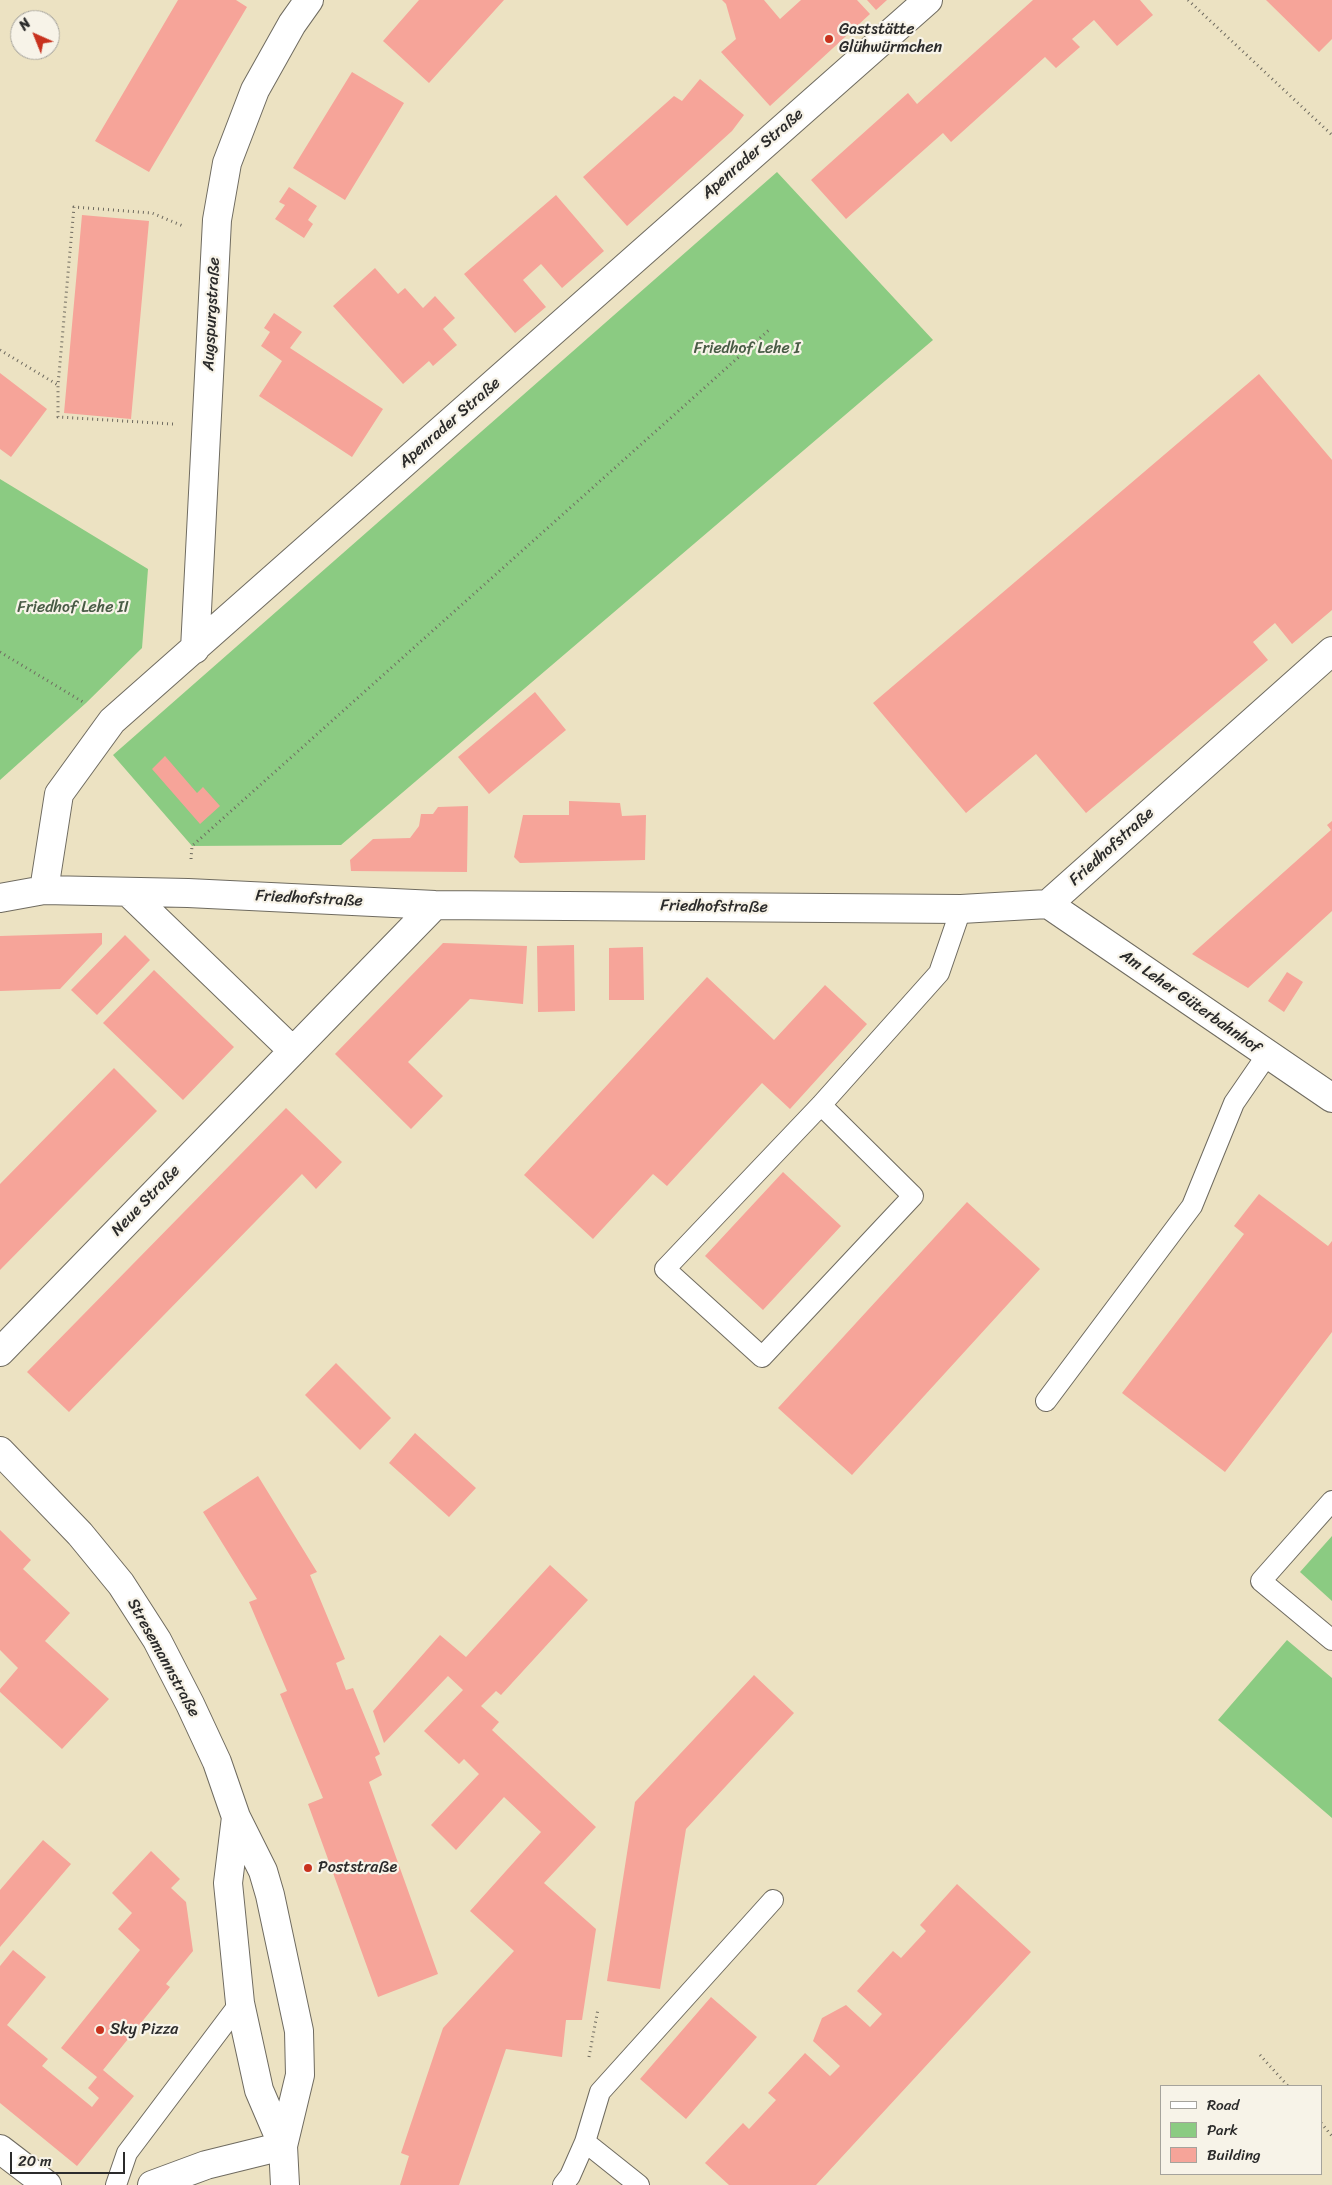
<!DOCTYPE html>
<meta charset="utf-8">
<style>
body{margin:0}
#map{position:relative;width:1332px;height:2185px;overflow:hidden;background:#ece2c2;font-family:Sriracha,sans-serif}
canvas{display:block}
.legend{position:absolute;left:1160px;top:2085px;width:162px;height:90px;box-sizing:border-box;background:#f7f3e8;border:1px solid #a5a39c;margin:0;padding:6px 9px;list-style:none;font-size:15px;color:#2b2b2b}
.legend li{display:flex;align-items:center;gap:10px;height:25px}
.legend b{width:25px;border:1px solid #a5a39c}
.north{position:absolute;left:10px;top:10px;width:50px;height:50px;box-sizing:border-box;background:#f7f3e8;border:1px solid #a5a39c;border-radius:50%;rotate:316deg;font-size:14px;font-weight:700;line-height:20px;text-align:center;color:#2b2b2b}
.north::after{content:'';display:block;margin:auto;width:18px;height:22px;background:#c8321e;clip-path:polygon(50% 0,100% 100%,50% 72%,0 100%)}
.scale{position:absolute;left:10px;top:2152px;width:115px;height:22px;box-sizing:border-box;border:2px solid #2b2b2b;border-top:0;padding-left:6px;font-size:15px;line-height:18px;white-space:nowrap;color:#2b2b2b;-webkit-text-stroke:4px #f7f3e8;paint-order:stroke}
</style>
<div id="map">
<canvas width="1332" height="2185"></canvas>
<ul class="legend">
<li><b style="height:6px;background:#fff"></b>Road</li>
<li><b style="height:14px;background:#8bcb82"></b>Park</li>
<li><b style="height:14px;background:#f6a499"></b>Building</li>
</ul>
<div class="north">N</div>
<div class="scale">20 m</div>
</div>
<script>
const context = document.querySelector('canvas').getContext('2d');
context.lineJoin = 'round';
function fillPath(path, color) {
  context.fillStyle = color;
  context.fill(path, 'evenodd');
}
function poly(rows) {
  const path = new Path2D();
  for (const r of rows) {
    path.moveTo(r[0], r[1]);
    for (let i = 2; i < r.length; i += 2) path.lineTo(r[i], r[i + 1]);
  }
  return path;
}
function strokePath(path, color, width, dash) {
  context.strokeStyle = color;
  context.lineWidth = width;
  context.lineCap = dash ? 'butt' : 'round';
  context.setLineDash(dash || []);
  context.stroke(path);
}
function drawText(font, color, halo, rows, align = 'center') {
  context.font = font + ' Sriracha,sans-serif';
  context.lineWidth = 4.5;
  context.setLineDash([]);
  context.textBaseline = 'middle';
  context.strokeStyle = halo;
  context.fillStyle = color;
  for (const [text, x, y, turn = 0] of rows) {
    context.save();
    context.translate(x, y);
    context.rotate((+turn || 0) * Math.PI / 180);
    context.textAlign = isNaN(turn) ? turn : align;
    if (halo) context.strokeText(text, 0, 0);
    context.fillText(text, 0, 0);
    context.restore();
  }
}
fillPath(poly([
 [777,172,933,340,341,845,192,846,113,755],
 [0,479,148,569,142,648,86,703,0,780],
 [1332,1536,1332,1601,1300,1572],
 [1287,1640,1332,1678,1332,1818,1218,1720]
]), '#8bcb82');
fillPath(poly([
 [178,0,236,0,247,7,149,172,95,141],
 [419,0,504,0,429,83,383,41],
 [722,0,764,0,780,19,801,0,857,0,870,14,770,106,721,52,736,39,726,4],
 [867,0,887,0,876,10],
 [1033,0,1140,0,1153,15,1117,46,1094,20,1072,39,1080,47,1056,68,1045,57,951,142,943,133,846,219,811,180,908,93,917,104],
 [1266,0,1332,0,1332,39,1319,52],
 [352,72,404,103,345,200,293,168],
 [700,79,744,115,732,131,627,226,583,177,674,96,682,101],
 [289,187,317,206,308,220,313,224,304,238,275,219,285,205,279,202],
 [556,195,604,251,562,288,541,264,523,280,546,307,515,333,464,274],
 [82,215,149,221,131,419,64,413],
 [375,268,398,294,405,288,423,308,435,296,455,318,443,329,457,345,433,366,429,361,403,384,333,306],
 [274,313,302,332,290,348,383,409,352,457,259,396,282,361,261,346,270,332,264,328],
 [0,373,47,409,11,457,0,449],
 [1259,374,1332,460,1332,610,1292,644,1275,623,1253,642,1268,660,1086,813,1036,754,966,813,873,703],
 [535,692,566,730,489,794,458,757],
 [165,756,197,793,203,787,220,806,200,824,152,769],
 [569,801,620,803,622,816,646,815,645,860,520,863,514,857,523,815,569,815],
 [468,806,467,872,351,871,350,860,373,839,410,838,419,826,421,814,433,814,438,807],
 [1332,821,1332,911,1248,988,1192,954,1331,830,1327,825],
 [102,933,102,944,60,989,0,991,0,936],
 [125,935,150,960,97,1015,71,990],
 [443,943,527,946,523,1004,470,999,408,1062,443,1096,411,1129,335,1054],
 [574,945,575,1011,538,1012,537,946],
 [643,947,644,1000,609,1000,609,948],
 [154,970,234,1047,183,1100,103,1023],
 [1287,972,1303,982,1284,1012,1268,1001],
 [707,977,774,1040,825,985,867,1024,790,1109,762,1083,667,1186,653,1174,593,1239,524,1175],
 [114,1068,157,1111,0,1270,0,1184],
 [286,1108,342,1162,316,1189,302,1174,69,1412,27,1372],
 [783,1172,841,1226,763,1310,705,1256],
 [1259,1194,1328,1246,1332,1241,1332,1332,1225,1472,1122,1393,1244,1234,1234,1226],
 [967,1202,1040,1269,852,1475,778,1408],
 [336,1363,391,1418,360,1450,305,1395],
 [415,1433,476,1488,449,1517,389,1463],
 [258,1476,317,1572,310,1575,345,1659,336,1663,346,1690,353,1688,380,1754,375,1757,382,1775,369,1782,438,1974,378,1997,308,1804,323,1798,280,1694,287,1691,249,1602,257,1599,203,1512],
 [0,1530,31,1560,23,1569,70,1613,45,1641,109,1699,62,1749,0,1692,0,1689,18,1668,0,1650],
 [550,1565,588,1600,501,1695,496,1691,481,1706,499,1722,492,1730,596,1827,544,1883,596,1929,582,2020,566,2020,562,2057,506,2049,459,2185,400,2185,409,2156,401,2153,443,2028,514,1951,470,1911,541,1832,504,1797,456,1850,431,1825,479,1774,464,1759,459,1764,424,1731,463,1690,448,1676,384,1743,373,1711,440,1635,466,1657],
 [754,1675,794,1713,686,1829,660,1989,607,1981,635,1802],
 [43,1840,71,1864,0,1947,0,1890],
 [151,1851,180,1879,171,1888,186,1902,193,1951,166,1984,170,1987,103,2070,134,2096,77,2166,0,2103,0,1966,13,1950,46,1977,7,2025,48,2059,42,2066,92,2107,99,2098,88,2088,97,2077,61,2048,140,1950,118,1929,132,1913,112,1893],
 [957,1884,1031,1952,816,2185,729,2185,705,2163,743,2123,749,2129,776,2100,768,2093,805,2053,830,2076,840,2066,813,2041,822,2018,846,2005,870,2027,882,2014,857,1991,893,1951,901,1958,926,1931,920,1925],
 [711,1997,757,2037,686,2119,640,2079]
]), '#f6a499');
const service = poly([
 [821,1105,913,1196,762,1357,665,1269,821,1105,939,973,961,909],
 [1046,1401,1192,1206,1234,1103,1267,1055],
 [1332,1501,1261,1581,1332,1640],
 [585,2142,639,2185],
 [116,2185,127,2153,240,2003],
 [563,2185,570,2176,585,2142,600,2092,773,1900]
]);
const minor = poly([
 [195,649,217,220,227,163,255,90,292,24,309,0],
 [44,890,59,794,112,721,928,0],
 [129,893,293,1051],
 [0,898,44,890,188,893,435,905,961,909,1048,904,1332,651],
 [1048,904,1332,1098],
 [0,1352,435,905],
 [0,2149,47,2185],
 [152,2185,206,2165,283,2146]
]);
const primary = poly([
 [0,1451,80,1534,121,1584,157,1640,190,1704,217,1762,236,1817,263,1871,270,1895,299,2031,300,2075,283,2146,285,2185],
 [236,1817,228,1883,240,2003,259,2090,283,2146]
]);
strokePath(service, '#6f6b60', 22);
strokePath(minor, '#6f6b60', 30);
strokePath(primary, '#6f6b60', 30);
strokePath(poly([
 [1188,0,1332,135],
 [0,350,58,385],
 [173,424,58,417,58,385,74,207,152,213,183,226],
 [0,652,83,702],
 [191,859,192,846,769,330],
 [1260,2055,1288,2086],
 [589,2057,598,2009],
 [1321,2123,1332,2136]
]), '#6f6b60', 3, [1, 4]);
strokePath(service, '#fff', 20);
strokePath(minor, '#fff', 28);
strokePath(primary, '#fff', 28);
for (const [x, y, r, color] of [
 [829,39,5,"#c8321e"],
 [308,1868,5,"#c8321e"],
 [100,2030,5,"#c8321e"]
]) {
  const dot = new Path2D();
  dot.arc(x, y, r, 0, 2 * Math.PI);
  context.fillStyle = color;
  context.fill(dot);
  strokePath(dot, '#f7f3e8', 2);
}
drawText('16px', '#2b2b2b', '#f7f3e8', [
 ["Gaststätte",839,30],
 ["Glühwürmchen",839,48],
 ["Poststraße",318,1868],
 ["Sky Pizza",110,2030]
], 'left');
drawText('16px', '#2b2b2b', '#f7f3e8', [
 ["Apenrader Straße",753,154,-41],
 ["Augspurgstraße",212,314,-87],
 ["Apenrader Straße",450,423,-41],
 ["Friedhofstraße",1112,847,-42],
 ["Friedhofstraße",309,899,3],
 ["Friedhofstraße",714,907,1],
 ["Am Leher Güterbahnhof",1190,1002,35],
 ["Neue Straße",146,1201,-46],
 ["Stresemannstraße",163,1658,61]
]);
drawText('16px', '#485b45', '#f7f3e8', [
 ["Friedhof Lehe I",747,349],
 ["Friedhof Lehe II",73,608]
]);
</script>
